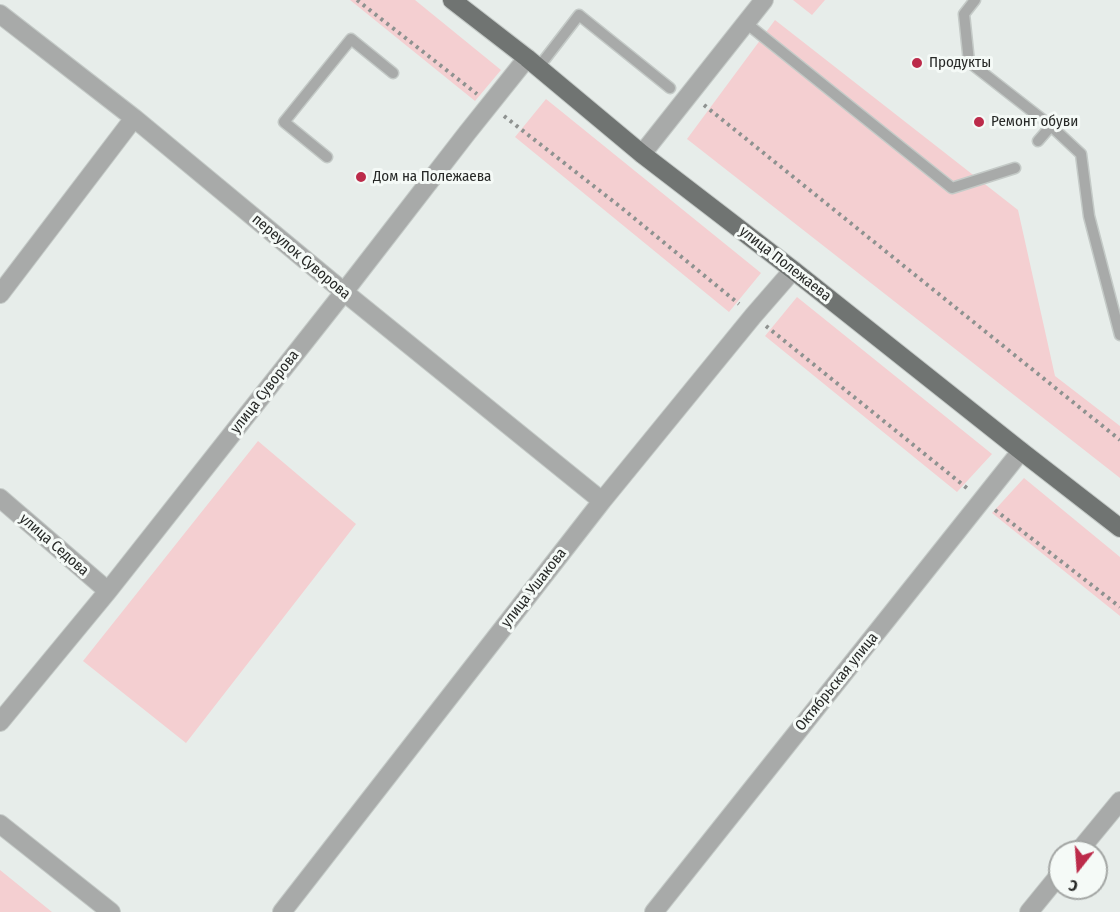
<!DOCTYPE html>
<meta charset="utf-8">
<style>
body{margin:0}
#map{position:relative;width:1120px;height:912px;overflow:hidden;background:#e7edea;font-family:"Fira Sans Condensed",sans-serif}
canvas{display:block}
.north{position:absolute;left:1048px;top:840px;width:60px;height:60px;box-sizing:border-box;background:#f5faf7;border:2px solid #a3a6a4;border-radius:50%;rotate:197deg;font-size:16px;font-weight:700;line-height:24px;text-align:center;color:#272927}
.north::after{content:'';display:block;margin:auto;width:21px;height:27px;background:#bc2b4a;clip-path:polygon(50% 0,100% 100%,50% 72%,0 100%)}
</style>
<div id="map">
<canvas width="1120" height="912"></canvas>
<div class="north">С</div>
</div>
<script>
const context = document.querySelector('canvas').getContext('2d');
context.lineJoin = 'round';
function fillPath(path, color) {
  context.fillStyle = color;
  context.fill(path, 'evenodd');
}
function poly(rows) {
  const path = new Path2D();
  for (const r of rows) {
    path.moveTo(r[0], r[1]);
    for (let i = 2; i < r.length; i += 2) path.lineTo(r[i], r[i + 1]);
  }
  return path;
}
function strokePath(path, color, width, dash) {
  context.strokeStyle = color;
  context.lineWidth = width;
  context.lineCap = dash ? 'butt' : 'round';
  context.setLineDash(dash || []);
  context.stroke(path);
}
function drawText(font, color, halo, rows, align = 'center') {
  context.font = font + ' "Fira Sans Condensed",sans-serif';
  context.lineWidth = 6;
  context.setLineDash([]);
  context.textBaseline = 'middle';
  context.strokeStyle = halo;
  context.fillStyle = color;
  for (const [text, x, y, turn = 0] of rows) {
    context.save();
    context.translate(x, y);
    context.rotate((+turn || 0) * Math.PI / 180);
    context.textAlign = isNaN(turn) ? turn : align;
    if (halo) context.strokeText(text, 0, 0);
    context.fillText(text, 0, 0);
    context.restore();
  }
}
fillPath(poly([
 [350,0,415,0,501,70,475,101],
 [793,0,825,0,812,15],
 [775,20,1018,210,1055,376,1120,426,1120,478,687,139],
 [546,99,761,273,729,312,515,137],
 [797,297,992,454,957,492,765,336],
 [258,441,356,524,186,743,83,661],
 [1024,478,1120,557,1120,616,992,513],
 [0,870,52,912,0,912]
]), '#f4cfd1');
const lane = poly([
 [975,0,964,14,969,62,1051,126,1081,154,1089,216,1120,335],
 [746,23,952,188,1015,168],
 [538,68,579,15,670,88],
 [1038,141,1051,126],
 [327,157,284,122,351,39,393,73]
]);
const street = poly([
 [0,14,134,118,344,292,602,501],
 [642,154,764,0],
 [0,294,134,118],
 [0,498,108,591],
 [0,722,108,591,344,292,467,133,527,58],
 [0,824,111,912],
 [1078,852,1120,801],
 [282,912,602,501,753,316,793,270],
 [654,912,1021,451],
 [1029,912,1060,874]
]);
const primary = poly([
 [452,0,527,58,642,154,793,270,1021,451,1120,528]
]);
strokePath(lane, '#c4cac7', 13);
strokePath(street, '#c4cac7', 20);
strokePath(primary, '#c4cac7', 20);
strokePath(poly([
 [357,0,477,94],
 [704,105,1120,440],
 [504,116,618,205,739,304],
 [766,326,968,489],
 [995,510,1120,607]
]), '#8e9290', 4, [3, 4.5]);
strokePath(lane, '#a8aaa9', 10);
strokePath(street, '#a8aaa9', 18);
strokePath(primary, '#707472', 18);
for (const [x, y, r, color] of [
 [917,63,6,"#bc2b4a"],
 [979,122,6,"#bc2b4a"],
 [361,177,6,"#bc2b4a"]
]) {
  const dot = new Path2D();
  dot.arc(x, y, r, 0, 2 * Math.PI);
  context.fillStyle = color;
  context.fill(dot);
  strokePath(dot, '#f5faf7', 2);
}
drawText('15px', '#272927', '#f5faf7', [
 ["Продукты",929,63],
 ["Ремонт обуви",991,122],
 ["Дом на Полежаева",373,177]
], 'left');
drawText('15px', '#272927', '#f5faf7', [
 ["переулок Суворова",301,257,40],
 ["улица Полежаева",785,264,38],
 ["улица Суворова",265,392,-52],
 ["улица Седова",54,545,41],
 ["улица Ушакова",534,588,-52],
 ["Октябрьская улица",837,682,-51]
]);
</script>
